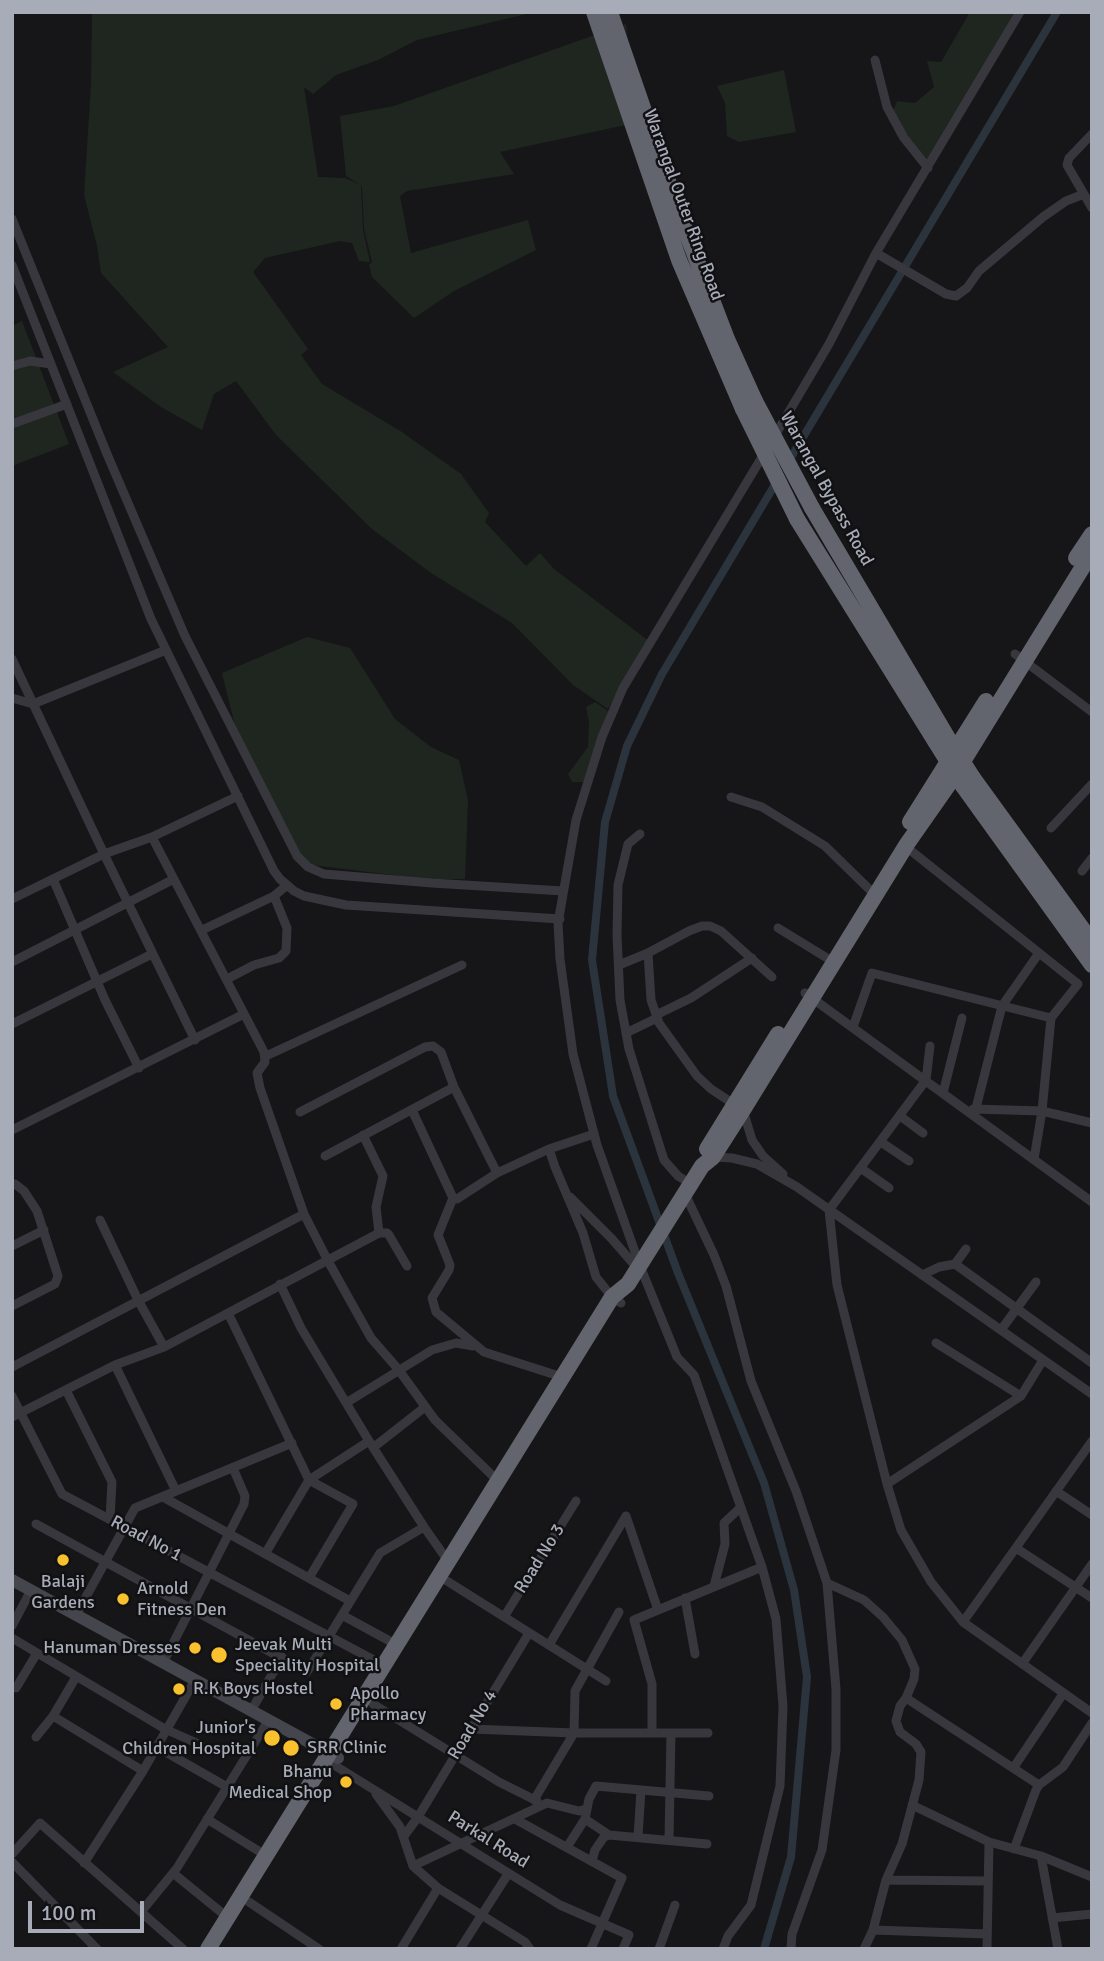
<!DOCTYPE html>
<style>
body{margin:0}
#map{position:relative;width:1104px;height:1961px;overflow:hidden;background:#161618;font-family:Signika,sans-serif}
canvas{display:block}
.frame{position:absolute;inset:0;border:14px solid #a7acb8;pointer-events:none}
.scale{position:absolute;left:28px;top:1901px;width:116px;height:32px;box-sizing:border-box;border:4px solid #a7acb8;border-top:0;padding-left:9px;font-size:21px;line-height:24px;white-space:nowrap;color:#a7acb8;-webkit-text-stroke:5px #111113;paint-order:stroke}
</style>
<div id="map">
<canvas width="1104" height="1961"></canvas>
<div class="frame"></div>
<div class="scale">100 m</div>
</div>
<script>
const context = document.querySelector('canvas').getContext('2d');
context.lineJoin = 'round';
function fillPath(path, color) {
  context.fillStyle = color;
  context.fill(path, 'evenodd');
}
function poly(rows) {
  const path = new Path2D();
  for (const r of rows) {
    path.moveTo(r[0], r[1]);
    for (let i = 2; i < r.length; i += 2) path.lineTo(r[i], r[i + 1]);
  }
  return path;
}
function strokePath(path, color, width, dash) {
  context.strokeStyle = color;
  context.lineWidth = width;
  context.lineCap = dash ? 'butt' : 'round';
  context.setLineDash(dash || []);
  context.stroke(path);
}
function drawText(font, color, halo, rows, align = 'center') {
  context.font = font + ' Signika,sans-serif';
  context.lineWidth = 5;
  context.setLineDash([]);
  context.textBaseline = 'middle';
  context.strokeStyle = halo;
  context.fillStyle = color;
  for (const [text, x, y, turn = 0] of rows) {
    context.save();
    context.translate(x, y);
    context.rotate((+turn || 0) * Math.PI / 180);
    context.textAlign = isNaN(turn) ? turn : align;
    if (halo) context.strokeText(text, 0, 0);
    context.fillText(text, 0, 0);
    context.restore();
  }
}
fillPath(poly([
 [92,12,535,12,417,40,378,60,336,75,313,94,304,87,318,177,345,178,361,185,363,230,370,262,359,261,352,243,340,241,265,258,253,272,308,349,301,355,322,384,402,432,461,474,489,513,485,522,526,566,540,553,554,569,649,641,608,709,573,685,512,623,431,573,372,529,276,435,236,381,214,394,202,430,161,407,113,372,168,347,101,273,97,246,84,195,91,84],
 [970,12,1018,12,926,163,917,157,897,136,891,117,897,101,915,103,934,87,927,61,941,62],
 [626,24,635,123,500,152,514,174,407,191,400,196,411,253,528,220,536,250,454,291,414,318,372,277,369,265,372,262,364,229,362,186,346,176,340,116,394,106],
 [784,70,796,132,739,142,727,136,725,103,717,86],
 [22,321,69,444,12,466,12,326],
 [307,637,350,648,395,719,431,747,459,760,468,800,465,879,425,879,304,864,241,750,222,673],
 [595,702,608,711,585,782,572,782,568,774,588,747,589,722,586,707]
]), '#1e261f');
strokePath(poly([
 [787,464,1057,12],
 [764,1949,791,1857,801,1745,807,1677,794,1590,764,1483,678,1273,613,1096,592,960,605,822,627,746,662,674,777,481]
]), '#2b343c', 8);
strokePath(poly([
 [875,60,887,107,904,138,928,168],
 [1092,134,1069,158,1067,165,1092,208],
 [12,219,107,454,185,636,297,856,308,867,324,874,432,883,563,891],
 [876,253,946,294,956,296,967,288,979,271,1043,217,1066,201,1084,194],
 [12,265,151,619,274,871,280,879,294,891,304,896,346,905,560,919],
 [12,366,30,361,51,364],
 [12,424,67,404],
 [774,437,829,344,876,253,1020,12],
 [1015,654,1092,712],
 [12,659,104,854,195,1040],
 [12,698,33,704,166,650],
 [238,796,152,837,264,1052,265,1062,257,1073,260,1088,304,1214,328,1261,371,1338,398,1369,435,1420,498,1481],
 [731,797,762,807,825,846,869,889],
 [1051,828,1092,784],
 [640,834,628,844,618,885,617,935,620,1000,629,1049,664,1160,678,1176,691,1184],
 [905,846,1078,984,1051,1018,1042,1111,1034,1159],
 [1082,871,1092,858],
 [53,879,105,1000,139,1068],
 [12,899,104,854,152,837],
 [778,928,827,958],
 [202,930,274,896,286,886],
 [648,953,651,1000,659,1023,697,1076,711,1089,743,1110,752,1140,763,1156,783,1174],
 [12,962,174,879],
 [619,965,648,953,689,931,702,926,710,926,721,931,772,977],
 [227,979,254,965,279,958,286,951,287,928,274,896],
 [805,993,1092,1202],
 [656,1015,691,998,752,958],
 [12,1024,152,954],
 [853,1027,872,973,1051,1018],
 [626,1033,657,1018],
 [930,1046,926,1080,829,1210,837,1285,887,1484,901,1530,931,1582,963,1622,1092,1713],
 [266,1056,462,965],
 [943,1093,962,1018],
 [976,1108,1002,1006,1039,953],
 [973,1109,1042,1111,1092,1123],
 [412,1110,453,1198,457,1199,497,1173,549,1149,555,1167,583,1233,596,1277,612,1297,621,1303],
 [300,1112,425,1047,433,1046,441,1052,454,1087,497,1173],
 [900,1116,923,1133],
 [12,1130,244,1014],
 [363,1135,383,1176,376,1207,379,1233],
 [881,1142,909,1161],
 [549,1149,594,1134],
 [325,1156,454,1087],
 [713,1157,732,1158,757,1164,797,1187,1092,1394],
 [862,1169,889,1188],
 [685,1194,714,1255,726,1286,751,1381,796,1491,827,1583,836,1689,836,1750,822,1850,792,1934,791,1949],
 [570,1197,612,1239,638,1269],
 [453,1198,438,1235,450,1265,449,1270,432,1298,436,1312,484,1352,562,1377],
 [100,1220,138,1300,164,1347],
 [12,1246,44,1230],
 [955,1264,966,1249],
 [922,1275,939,1267,955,1264,1092,1363],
 [280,1284,301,1328,369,1441,424,1527,448,1561],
 [12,1306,55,1284,58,1276,37,1211,24,1191,15,1184],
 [228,1313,309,1480,353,1504,309,1578],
 [1001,1330,1036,1282],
 [936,1343,1021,1396],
 [115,1365,176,1491],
 [12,1367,304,1214],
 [66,1390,112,1482,110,1519],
 [12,1396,62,1494,385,1666],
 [346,1403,432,1350,456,1343,473,1346],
 [12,1417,115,1365,164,1347,379,1233,387,1233,389,1235,407,1266],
 [374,1447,425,1407],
 [887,1484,1021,1396,1043,1360],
 [1056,1491,1092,1515],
 [163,1497,350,1601],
 [626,1516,658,1610,762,1567],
 [36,1524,307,1672,380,1553,424,1527],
 [1016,1548,1092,1598],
 [265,1554,309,1480,369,1441],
 [447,1581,606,1681],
 [827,1583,864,1600,883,1617,902,1640,915,1669,914,1679,906,1698,900,1706,896,1721,900,1732,916,1744,921,1752,919,1780,902,1844,886,1880,873,1930,864,1949],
 [714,1586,725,1544,724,1523,741,1507],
 [685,1598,695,1654],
 [76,1615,135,1508,292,1443],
 [342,1615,397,1645],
 [504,1617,576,1501],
 [963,1622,1092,1441],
 [12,1626,31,1590],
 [12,1638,165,1729,201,1745],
 [549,1645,626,1516],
 [163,1663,244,1504,245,1496,233,1468],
 [1022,1664,1092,1564],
 [16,1688,37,1653],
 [906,1698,1039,1785],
 [373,1704,499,1782,537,1801],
 [251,1711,282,1657],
 [53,1716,143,1771],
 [471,1729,574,1733,708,1733],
 [652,1732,652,1684,634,1620,658,1610],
 [36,1737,53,1716,76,1677],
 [157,1747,227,1787],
 [334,1765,560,1905,629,1935,623,1949],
 [1014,1767,1063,1694],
 [376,1794,400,1827,413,1866],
 [534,1800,574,1733,575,1691,619,1612],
 [912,1805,989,1842,1041,1856,1092,1877],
 [207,1819,265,1855],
 [515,1819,622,1878,591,1949],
 [585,1819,609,1835],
 [404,1836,418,1817,529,1633],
 [638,1837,641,1790],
 [669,1839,671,1733],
 [567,1847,585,1819,589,1799,596,1786,709,1796],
 [1014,1849,1036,1790,1039,1785,1063,1767,1092,1723],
 [12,1854,40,1823,183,1949],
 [1041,1856,1058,1949],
 [592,1861,595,1850,604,1837,609,1835,707,1844],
 [12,1862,97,1949],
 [84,1863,143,1771,195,1680],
 [173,1873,227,1917],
 [886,1880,988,1881],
 [249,1902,319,1949],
 [141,1912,177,1868,268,1721],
 [1052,1918,1092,1914],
 [873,1930,987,1934],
 [401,1949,438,1888],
 [460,1949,508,1874],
 [530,1949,525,1942,438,1888,413,1866,547,1803,579,1811,586,1809],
 [659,1949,675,1905],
 [723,1949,728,1936,751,1905,780,1786,783,1706,776,1619,762,1567,694,1375,677,1357,640,1266,597,1145,573,1054,560,959,558,923,576,820,602,737,623,688,765,452],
 [987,1949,989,1842]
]), '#37373d', 9);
strokePath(poly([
 [12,1580,338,1758]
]), '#45464d', 12);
strokePath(poly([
 [594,12,679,260,743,409],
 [610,12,683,224,727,339,755,401],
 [812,508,949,740],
 [797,519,935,741],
 [1076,558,1092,534],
 [973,778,1092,942],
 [963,786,1092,965],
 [910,822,986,701],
 [707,1149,778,1034],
 [208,1949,612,1297,628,1284,702,1166,713,1157,743,1110,907,844,949,784,1092,552]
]), '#63656e', 16);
strokePath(poly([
 [755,401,812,508],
 [743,409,797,519],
 [949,740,973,778],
 [935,741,963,786]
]), '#63656e', 16);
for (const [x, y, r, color] of [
 [63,1560,7,"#f9c12d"],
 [123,1599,7,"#f9c12d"],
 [195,1648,7,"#f9c12d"],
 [219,1655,9,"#f9c12d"],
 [179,1689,7,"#f9c12d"],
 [336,1704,7,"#f9c12d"],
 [272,1738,9,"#f9c12d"],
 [291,1748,9,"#f9c12d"],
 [346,1782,7,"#f9c12d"]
]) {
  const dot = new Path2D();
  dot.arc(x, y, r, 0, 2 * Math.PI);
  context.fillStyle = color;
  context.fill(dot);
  strokePath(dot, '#111113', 2.5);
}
drawText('18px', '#a7acb8', '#111113', [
 ["Warangal Outer Ring Road",683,205,70],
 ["Warangal Bypass Road",826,489,61],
 ["Road No 1",146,1539,28],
 ["Road No 3",540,1559,-58],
 ["Road No 4",473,1725,-59],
 ["Parkal Road",488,1840,32]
]);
drawText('18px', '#a7acb8', '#111113', [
 ["Balaji",63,1582,"center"],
 ["Gardens",63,1603,"center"],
 ["Arnold",137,1589],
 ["Fitness Den",137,1610],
 ["Jeevak Multi",235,1645],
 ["Speciality Hospital",235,1666],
 ["Hanuman Dresses",181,1648,"right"],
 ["R.K Boys Hostel",193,1689],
 ["Apollo",350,1694],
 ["Pharmacy",350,1715],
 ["Junior's",256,1728,"right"],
 ["Children Hospital",256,1749,"right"],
 ["SRR Clinic",307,1748],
 ["Bhanu",332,1772,"right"],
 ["Medical Shop",332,1793,"right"]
], 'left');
</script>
